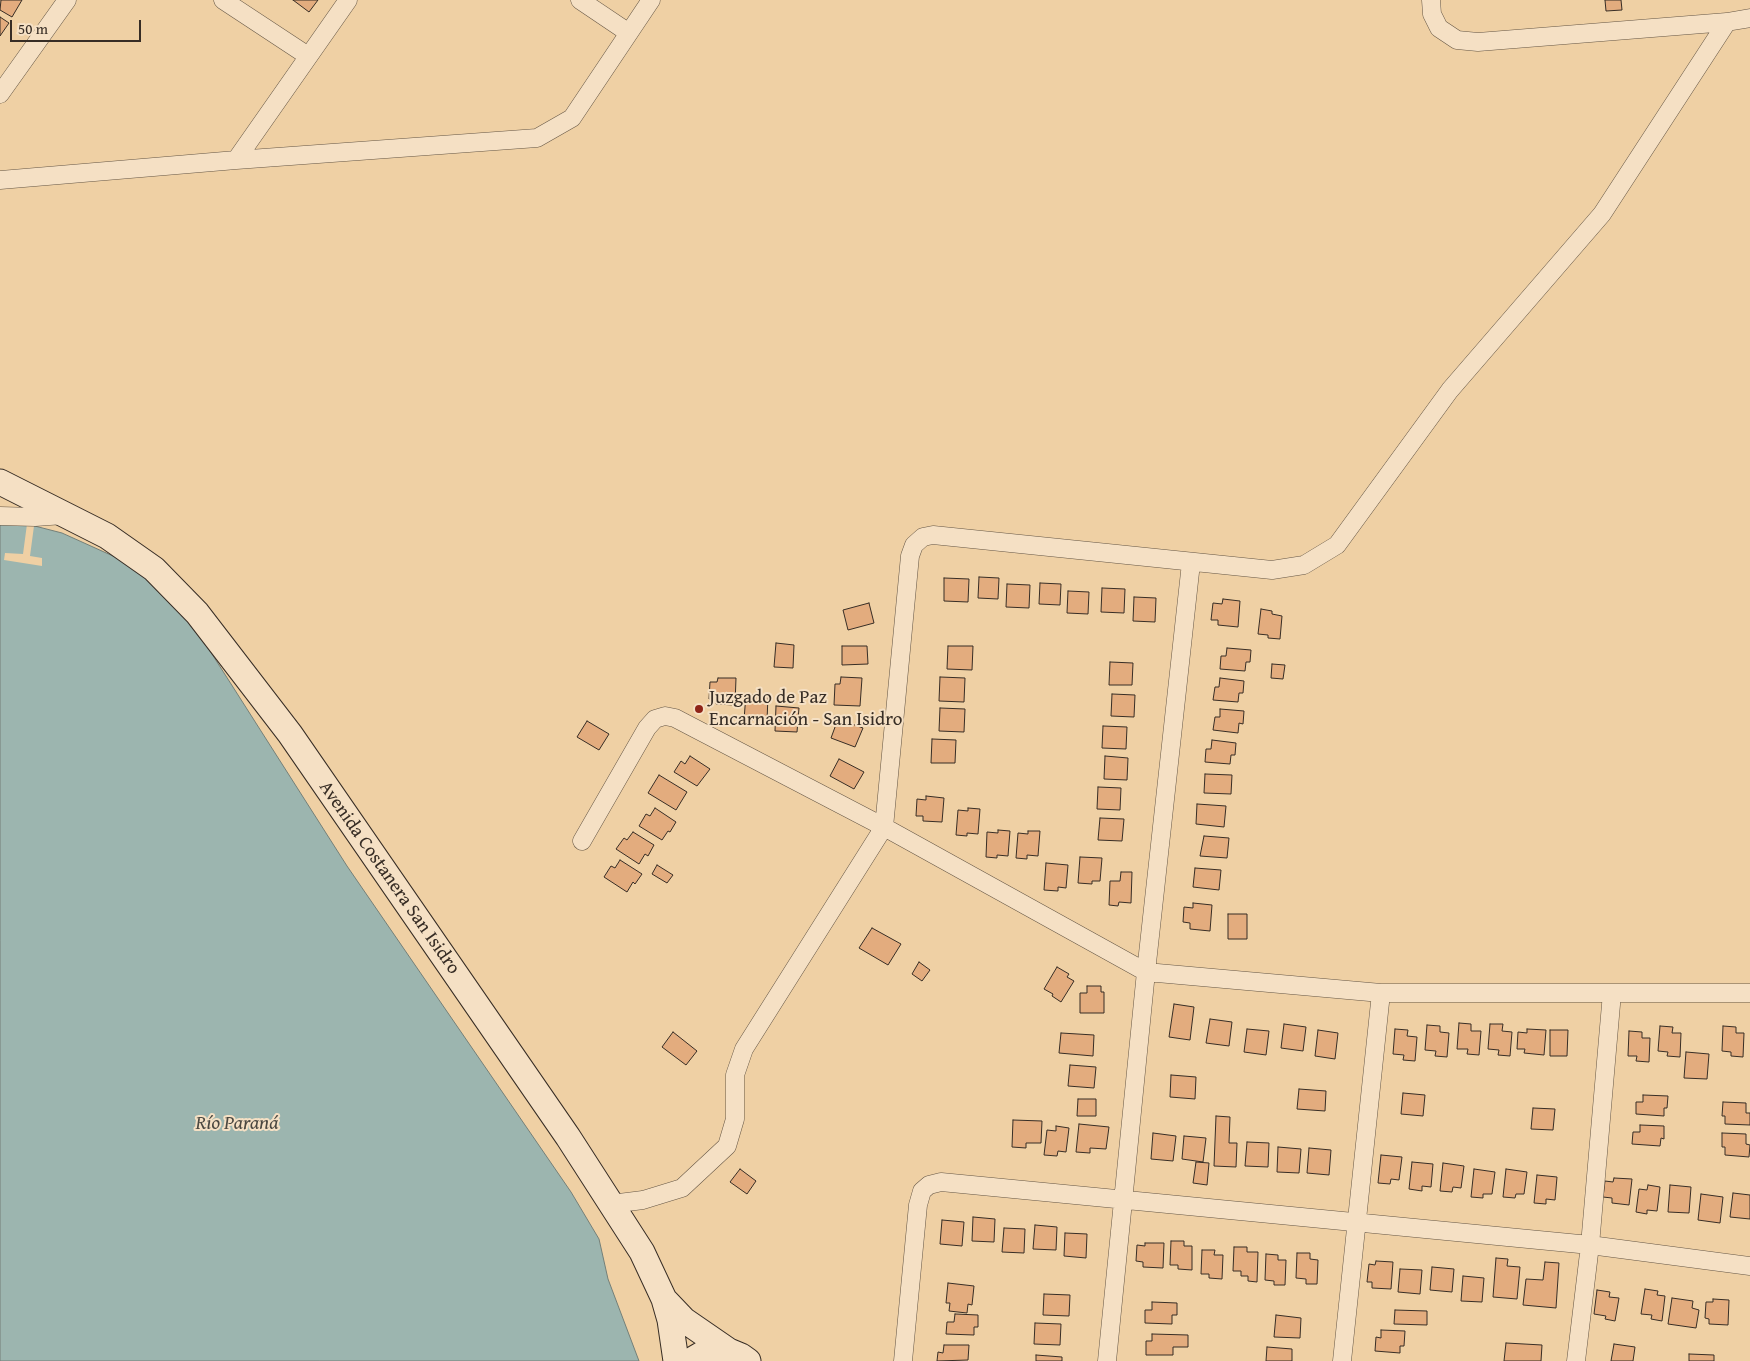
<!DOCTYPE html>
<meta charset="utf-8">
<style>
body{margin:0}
#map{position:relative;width:1750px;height:1361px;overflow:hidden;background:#efd0a4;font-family:"Gentium Book Plus",serif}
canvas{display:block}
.scale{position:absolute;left:10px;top:20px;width:131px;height:22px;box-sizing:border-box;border:2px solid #372d25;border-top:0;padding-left:6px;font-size:15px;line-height:18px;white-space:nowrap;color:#372d25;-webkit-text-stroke:4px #f5e0c4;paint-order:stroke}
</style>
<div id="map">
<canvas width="1750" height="1361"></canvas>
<div class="scale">50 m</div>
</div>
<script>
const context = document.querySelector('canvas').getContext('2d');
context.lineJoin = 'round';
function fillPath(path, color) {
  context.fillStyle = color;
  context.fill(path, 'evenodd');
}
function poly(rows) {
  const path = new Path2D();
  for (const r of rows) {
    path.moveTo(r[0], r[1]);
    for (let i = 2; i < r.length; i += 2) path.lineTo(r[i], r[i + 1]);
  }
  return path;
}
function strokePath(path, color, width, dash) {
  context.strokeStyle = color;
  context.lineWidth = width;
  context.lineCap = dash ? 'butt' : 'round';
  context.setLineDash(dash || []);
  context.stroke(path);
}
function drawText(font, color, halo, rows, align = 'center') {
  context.font = font + ' "Gentium Book Plus",serif';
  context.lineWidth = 4;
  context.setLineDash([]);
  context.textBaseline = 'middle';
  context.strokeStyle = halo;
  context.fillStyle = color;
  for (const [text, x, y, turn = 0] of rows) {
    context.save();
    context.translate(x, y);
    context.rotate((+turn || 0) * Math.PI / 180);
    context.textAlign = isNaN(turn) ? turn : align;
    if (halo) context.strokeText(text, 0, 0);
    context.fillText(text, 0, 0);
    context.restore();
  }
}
const water = poly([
 [0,521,27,524,62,533,124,561,154,582,189,618,347,866,571,1192,599,1239,608,1279,639,1361,0,1361,0,521]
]);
fillPath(water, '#9cb5af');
strokePath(water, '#747f78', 1);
fillPath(poly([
 [27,524,34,526,30,556,42,558,42,566,4,560,5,553,23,554]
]), '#efd0a4');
const building = poly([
 [1,0,22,0,12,17,0,10,1,0],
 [293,0,318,0,309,12,293,0],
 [1605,0,1621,0,1622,10,1606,11,1605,0],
 [0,17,9,23,0,36,0,17],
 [979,577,999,578,998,599,978,598,979,577],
 [944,578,969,579,968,602,944,601,944,578],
 [1040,583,1061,584,1060,605,1039,604,1040,583],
 [1007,584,1030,585,1029,608,1006,607,1007,584],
 [1102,588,1125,589,1124,613,1101,612,1102,588],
 [1068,591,1089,592,1088,614,1067,613,1068,591],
 [1134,597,1156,598,1155,622,1133,621,1134,597],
 [1223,599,1240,601,1238,627,1218,625,1218,620,1211,620,1213,603,1222,604,1223,599],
 [869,603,874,623,848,630,843,610,869,603],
 [1261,609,1272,611,1272,614,1282,616,1280,639,1268,638,1268,635,1258,634,1261,609],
 [776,643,794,645,793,668,774,667,776,643],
 [842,646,867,646,868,664,842,665,842,646],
 [948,646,973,646,972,670,947,669,948,646],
 [1227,648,1251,650,1250,662,1246,662,1245,671,1220,669,1221,656,1226,656,1227,648],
 [1110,662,1133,663,1132,685,1109,685,1110,662],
 [1272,664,1285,665,1283,679,1271,678,1272,664],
 [841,677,862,678,860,706,834,705,835,684,840,684,841,677],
 [940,677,965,678,964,702,939,701,940,677],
 [718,678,736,678,735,705,716,704,716,699,709,699,710,682,717,682,718,678],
 [1220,678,1244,681,1243,693,1239,693,1238,702,1213,700,1215,687,1219,687,1220,678],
 [746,694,768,696,767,721,744,720,746,694],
 [1112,694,1135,695,1134,717,1111,716,1112,694],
 [776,706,799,708,797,732,775,731,776,706],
 [940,708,965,709,964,732,939,731,940,708],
 [1220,709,1244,711,1243,724,1239,723,1238,733,1213,730,1215,717,1220,717,1220,709],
 [838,719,863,728,855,747,831,738,838,719],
 [587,721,609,734,599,750,577,737,587,721],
 [1103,726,1127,727,1126,749,1102,748,1103,726],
 [932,739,956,740,955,763,931,763,932,739],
 [1212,740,1236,743,1235,755,1231,755,1230,764,1205,762,1206,749,1211,749,1212,740],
 [690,756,710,769,697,786,674,772,681,761,685,764,690,756],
 [1105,756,1128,758,1127,780,1104,779,1105,756],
 [839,759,864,772,854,789,830,776,839,759],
 [1205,774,1232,775,1231,794,1204,793,1205,774],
 [659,775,687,792,676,810,648,793,659,775],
 [1098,787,1121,788,1120,810,1097,809,1098,787],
 [926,796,944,798,942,822,923,821,923,816,916,816,917,799,926,800,926,796],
 [1197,804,1226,806,1224,827,1196,824,1197,804],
 [655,808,676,822,670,832,668,831,662,840,639,826,646,814,650,816,655,808],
 [968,808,980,809,978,834,967,833,967,836,956,835,958,810,968,811,968,808],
 [1100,818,1124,819,1122,841,1098,840,1100,818],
 [998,830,1010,831,1008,856,997,855,997,858,986,857,987,832,998,833,998,830],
 [1028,831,1040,831,1038,856,1027,855,1027,859,1016,858,1018,833,1028,834,1028,831],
 [633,832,654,845,648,856,645,854,639,864,616,849,624,838,627,840,633,832],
 [1204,836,1229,838,1227,858,1200,856,1204,836],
 [1080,857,1102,858,1100,881,1092,881,1092,884,1078,883,1080,857],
 [620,860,642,874,635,884,633,882,627,892,604,877,611,866,615,868,620,860],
 [1046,863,1068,865,1066,888,1058,887,1058,891,1044,890,1046,863],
 [657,865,673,875,667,883,652,874,657,865],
 [1195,868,1221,870,1219,890,1193,887,1195,868],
 [1121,872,1132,872,1131,903,1119,902,1118,906,1109,905,1110,881,1120,881,1121,872],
 [1193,903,1212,905,1210,931,1190,929,1190,923,1183,922,1184,907,1193,908,1193,903],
 [1228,914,1247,914,1247,939,1228,939,1228,914],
 [872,928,901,944,888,965,859,948,872,928],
 [919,962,930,970,922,981,912,974,919,962],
 [1057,967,1069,974,1067,977,1074,981,1061,1002,1052,996,1053,994,1044,989,1057,967],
 [1087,986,1101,986,1101,992,1104,992,1104,1013,1080,1013,1080,993,1087,993,1087,986],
 [1174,1004,1194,1007,1190,1040,1169,1037,1174,1004],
 [1210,1019,1232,1022,1229,1046,1206,1043,1210,1019],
 [1459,1023,1471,1024,1471,1031,1481,1031,1479,1055,1467,1054,1468,1049,1457,1049,1459,1023],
 [1284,1024,1306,1027,1303,1051,1281,1048,1284,1024],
 [1490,1024,1503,1024,1502,1031,1512,1032,1510,1056,1498,1055,1499,1050,1488,1049,1490,1024],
 [1427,1025,1440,1026,1440,1032,1449,1033,1447,1057,1435,1056,1436,1051,1425,1050,1427,1025],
 [1660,1026,1673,1027,1672,1033,1681,1033,1680,1057,1667,1056,1668,1052,1658,1051,1660,1026],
 [1723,1026,1736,1027,1736,1033,1744,1033,1743,1057,1731,1056,1731,1052,1722,1051,1723,1026],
 [1247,1029,1269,1031,1266,1055,1244,1052,1247,1029],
 [1395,1029,1408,1030,1407,1036,1417,1037,1415,1061,1403,1060,1404,1055,1393,1054,1395,1029],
 [1527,1029,1546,1030,1544,1055,1524,1053,1525,1049,1517,1049,1518,1032,1527,1033,1527,1029],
 [1318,1030,1338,1033,1335,1059,1315,1056,1318,1030],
 [1550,1030,1568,1030,1567,1056,1550,1056,1550,1030],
 [1629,1031,1642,1032,1642,1038,1650,1038,1649,1062,1636,1061,1637,1056,1628,1056,1629,1031],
 [673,1032,697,1051,686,1065,662,1047,673,1032],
 [1061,1033,1094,1035,1093,1056,1059,1053,1061,1033],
 [1686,1052,1709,1054,1707,1079,1684,1078,1686,1052],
 [1070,1065,1096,1067,1094,1088,1068,1086,1070,1065],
 [1171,1075,1196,1077,1195,1099,1170,1097,1171,1075],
 [1299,1089,1326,1091,1325,1111,1297,1109,1299,1089],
 [1403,1093,1425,1095,1423,1116,1401,1114,1403,1093],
 [1643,1095,1668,1096,1667,1108,1664,1108,1664,1116,1636,1114,1636,1102,1643,1102,1643,1095],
 [1078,1099,1096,1099,1096,1116,1077,1116,1078,1099],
 [1723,1102,1746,1103,1746,1113,1750,1113,1750,1125,1725,1124,1725,1116,1722,1116,1723,1102],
 [1533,1108,1555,1109,1553,1130,1531,1129,1533,1108],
 [1216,1116,1230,1117,1229,1143,1237,1143,1236,1167,1214,1166,1216,1116],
 [1013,1120,1042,1121,1041,1143,1026,1143,1026,1148,1012,1147,1013,1120],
 [1079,1124,1109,1127,1106,1149,1090,1148,1090,1153,1076,1152,1079,1124],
 [1640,1125,1664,1126,1664,1139,1661,1138,1660,1146,1632,1144,1633,1132,1640,1132,1640,1125],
 [1056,1126,1069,1128,1066,1152,1058,1151,1057,1156,1044,1155,1047,1130,1056,1131,1056,1126],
 [1153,1133,1176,1136,1173,1161,1151,1159,1153,1133],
 [1722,1133,1746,1134,1746,1144,1750,1145,1749,1157,1725,1155,1725,1147,1722,1147,1722,1133],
 [1184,1136,1206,1138,1203,1162,1182,1159,1184,1136],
 [1247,1142,1269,1143,1268,1167,1245,1166,1247,1142],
 [1278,1147,1301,1149,1299,1173,1277,1172,1278,1147],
 [1309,1148,1331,1150,1329,1175,1307,1173,1309,1148],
 [1381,1155,1402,1157,1399,1180,1391,1179,1390,1184,1378,1183,1381,1155],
 [1196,1162,1209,1163,1207,1185,1193,1183,1196,1162],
 [1412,1162,1433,1164,1431,1187,1422,1186,1422,1191,1409,1189,1412,1162],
 [1443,1163,1464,1166,1461,1188,1453,1187,1452,1192,1440,1191,1443,1163],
 [740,1169,756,1181,747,1194,730,1182,740,1169],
 [1474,1169,1495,1172,1492,1194,1483,1194,1483,1198,1471,1197,1474,1169],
 [1506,1169,1527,1172,1524,1194,1516,1194,1515,1198,1503,1197,1506,1169],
 [1537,1175,1557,1177,1555,1200,1546,1199,1546,1204,1534,1203,1537,1175],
 [1614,1178,1632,1179,1629,1205,1612,1203,1612,1198,1603,1197,1605,1181,1613,1182,1614,1178],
 [1648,1185,1660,1187,1657,1211,1647,1210,1647,1214,1636,1212,1639,1189,1647,1190,1648,1185],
 [1670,1185,1691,1187,1689,1213,1668,1212,1670,1185],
 [1733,1193,1750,1195,1750,1219,1730,1217,1733,1193],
 [1701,1194,1723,1197,1720,1223,1698,1220,1701,1194],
 [973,1217,995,1219,994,1242,972,1241,973,1217],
 [942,1220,964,1222,962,1246,940,1244,942,1220],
 [1035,1225,1057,1227,1056,1250,1033,1249,1035,1225],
 [1004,1228,1025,1229,1024,1253,1002,1252,1004,1228],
 [1065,1233,1087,1234,1086,1258,1064,1256,1065,1233],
 [1171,1241,1184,1241,1184,1246,1192,1246,1192,1270,1178,1269,1178,1265,1170,1265,1171,1241],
 [1145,1243,1164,1243,1163,1268,1143,1267,1143,1262,1136,1261,1137,1245,1145,1246,1145,1243],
 [1234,1247,1247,1247,1247,1252,1258,1252,1257,1282,1248,1281,1248,1276,1241,1276,1241,1271,1233,1271,1234,1247],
 [1202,1250,1215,1250,1214,1255,1223,1255,1222,1279,1209,1278,1209,1274,1201,1274,1202,1250],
 [1297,1253,1310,1253,1310,1259,1318,1260,1317,1284,1306,1284,1306,1279,1296,1278,1297,1253],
 [1266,1254,1278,1255,1278,1260,1286,1260,1285,1285,1274,1285,1274,1281,1265,1280,1266,1254],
 [1496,1258,1508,1259,1507,1266,1520,1267,1517,1299,1493,1297,1496,1258],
 [1376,1261,1393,1262,1391,1289,1372,1288,1372,1282,1367,1282,1369,1264,1375,1265,1376,1261],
 [1545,1262,1559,1263,1556,1308,1523,1305,1526,1279,1543,1280,1545,1262],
 [1432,1267,1454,1269,1452,1292,1430,1290,1432,1267],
 [1400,1269,1422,1270,1420,1294,1398,1292,1400,1269],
 [1463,1276,1484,1278,1482,1302,1461,1301,1463,1276],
 [948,1283,974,1286,972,1305,968,1304,967,1313,949,1311,950,1303,946,1303,948,1283],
 [1645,1289,1658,1291,1657,1295,1665,1296,1662,1321,1651,1319,1652,1315,1641,1314,1645,1289],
 [1597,1290,1610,1292,1609,1297,1619,1298,1615,1321,1605,1319,1606,1316,1594,1314,1597,1290],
 [1044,1294,1070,1295,1069,1316,1043,1315,1044,1294],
 [1672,1298,1693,1301,1692,1308,1699,1310,1696,1328,1668,1324,1672,1298],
 [1713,1299,1729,1300,1728,1325,1709,1324,1709,1319,1705,1318,1706,1302,1713,1302,1713,1299],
 [1152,1302,1177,1303,1177,1315,1172,1315,1172,1324,1145,1323,1145,1310,1152,1310,1152,1302],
 [1395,1310,1427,1311,1427,1325,1394,1324,1395,1310],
 [955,1314,978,1315,978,1327,974,1327,974,1335,946,1334,947,1322,954,1322,955,1314],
 [1276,1315,1301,1318,1300,1338,1274,1337,1276,1315],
 [1035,1323,1061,1324,1060,1345,1034,1344,1035,1323],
 [1381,1330,1405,1331,1404,1346,1400,1346,1400,1353,1375,1351,1376,1337,1381,1338,1381,1330],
 [1152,1334,1188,1335,1188,1347,1173,1347,1173,1355,1146,1355,1146,1341,1152,1341,1152,1334],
 [1506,1343,1542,1345,1541,1361,1504,1361,1506,1343],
 [1614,1344,1635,1347,1633,1361,1611,1361,1614,1344],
 [944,1345,969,1345,968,1360,937,1361,938,1352,943,1353,944,1345],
 [1267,1347,1292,1349,1292,1361,1266,1361,1267,1347],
 [1689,1354,1714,1355,1714,1361,1689,1361,1689,1354],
 [1036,1355,1062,1357,1062,1361,1036,1361,1036,1355]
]);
fillPath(building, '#e3ac7e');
strokePath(building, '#372d25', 1);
const street = poly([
 [223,0,308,56],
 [580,0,629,33],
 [1431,0,1432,14,1439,28,1457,40,1478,42,1727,22,1750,18],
 [0,94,67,0],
 [236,160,348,0],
 [0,180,236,160,537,138,572,118,651,0],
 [0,516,35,517,64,515],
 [582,841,647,728,655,719,665,716,675,718,884,827,1146,972,1381,993,1750,993],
 [611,1204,643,1200,682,1188,727,1146,735,1119,735,1075,744,1049,884,827,910,556,914,545,923,537,933,535,1272,570,1304,565,1337,545,1450,390,1602,214,1727,22],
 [903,1361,918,1205,922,1191,929,1185,941,1182,1590,1245,1750,1266],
 [1107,1361,1146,972,1191,563],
 [1342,1361,1381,993],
 [1576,1361,1590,1245,1612,993]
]);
const secondary = poly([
 [0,482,107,536,154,569,197,613,290,734,568,1137,642,1252,664,1299,670,1320,676,1361],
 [664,1299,684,1320,729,1351],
 [690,1361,702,1354,715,1350,729,1351,741,1356,748,1361]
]);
strokePath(street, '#655645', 19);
strokePath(secondary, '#372d25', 27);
strokePath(street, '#f5e0c4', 18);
strokePath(secondary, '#f5e0c4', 25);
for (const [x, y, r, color] of [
 [699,709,5,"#8f2418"]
]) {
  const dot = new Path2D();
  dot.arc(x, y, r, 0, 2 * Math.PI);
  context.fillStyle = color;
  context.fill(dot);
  strokePath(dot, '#f5e0c4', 2);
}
drawText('19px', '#372d25', '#f5e0c4', [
 ["Juzgado de Paz",709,698],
 ["Encarnación - San Isidro",709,720]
], 'left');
drawText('19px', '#372d25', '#f5e0c4', [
 ["Avenida Costanera San Isidro",389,878,55]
]);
drawText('italic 20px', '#4b4841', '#f5e0c4', [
 ["Río Paraná",237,1124]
]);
</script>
